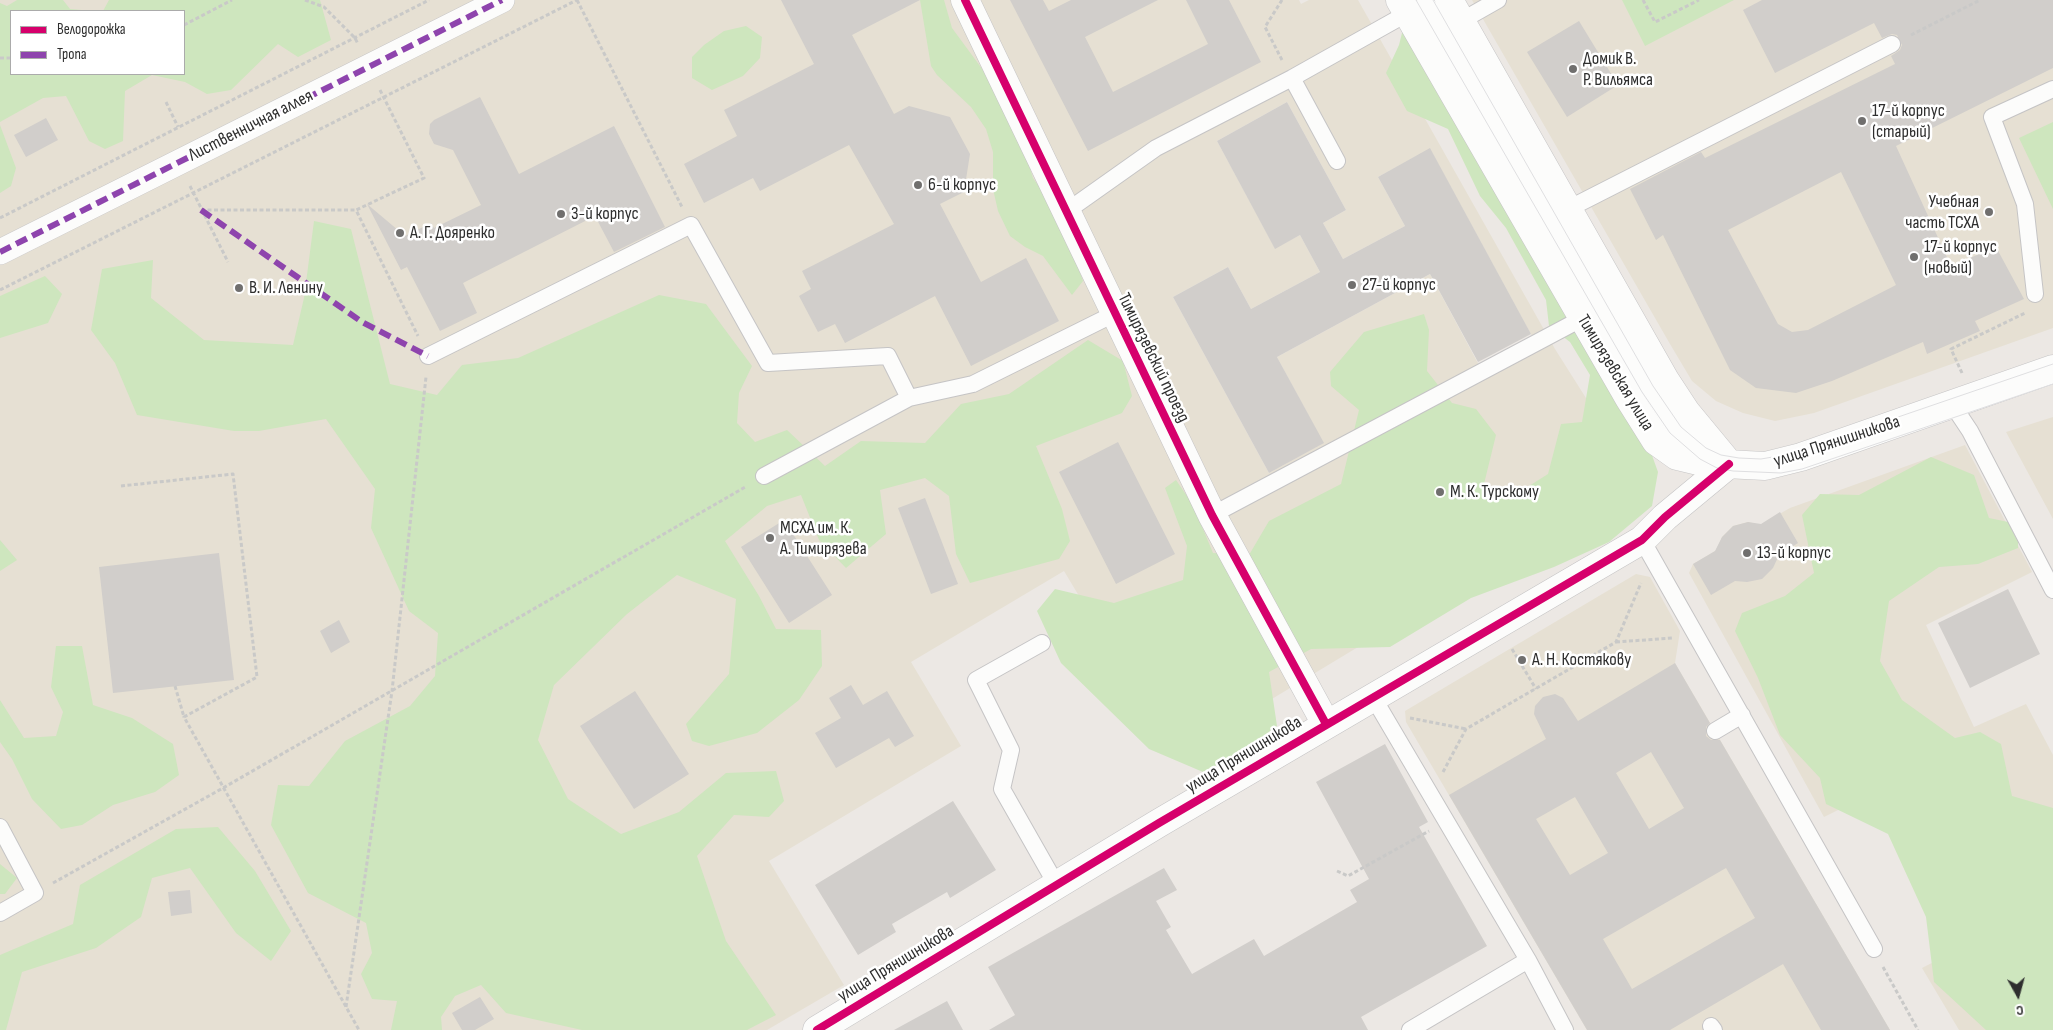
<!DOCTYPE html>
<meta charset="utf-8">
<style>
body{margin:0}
#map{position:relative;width:2053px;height:1030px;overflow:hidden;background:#ece8e4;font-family:"Sofia Sans Condensed",sans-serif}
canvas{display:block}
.legend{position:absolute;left:10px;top:10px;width:175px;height:65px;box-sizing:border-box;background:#fff;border:1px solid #ababab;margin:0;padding:6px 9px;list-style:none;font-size:15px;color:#2e2e2e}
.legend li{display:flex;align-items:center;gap:10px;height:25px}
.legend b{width:25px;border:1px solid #ababab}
.north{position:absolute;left:1993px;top:970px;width:50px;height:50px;-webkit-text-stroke:4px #fff;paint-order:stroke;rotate:173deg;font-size:14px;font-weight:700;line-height:20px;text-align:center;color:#2e2e2e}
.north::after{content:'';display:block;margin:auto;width:18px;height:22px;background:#2e2e2e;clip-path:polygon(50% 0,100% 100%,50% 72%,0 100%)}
</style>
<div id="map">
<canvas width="2053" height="1030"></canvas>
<ul class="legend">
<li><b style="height:6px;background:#d6006c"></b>Велодорожка</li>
<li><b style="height:6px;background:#8e44ad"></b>Тропа</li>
</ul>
<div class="north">С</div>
</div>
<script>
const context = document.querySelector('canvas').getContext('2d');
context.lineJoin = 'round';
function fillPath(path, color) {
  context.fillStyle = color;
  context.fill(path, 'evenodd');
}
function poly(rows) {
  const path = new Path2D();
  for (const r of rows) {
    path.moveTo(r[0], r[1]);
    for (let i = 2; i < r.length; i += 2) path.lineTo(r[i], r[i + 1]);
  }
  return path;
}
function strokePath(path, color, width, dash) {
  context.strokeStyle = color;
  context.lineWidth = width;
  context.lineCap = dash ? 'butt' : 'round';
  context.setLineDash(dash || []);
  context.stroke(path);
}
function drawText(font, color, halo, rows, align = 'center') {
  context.font = font + ' "Sofia Sans Condensed",sans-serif';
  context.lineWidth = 5;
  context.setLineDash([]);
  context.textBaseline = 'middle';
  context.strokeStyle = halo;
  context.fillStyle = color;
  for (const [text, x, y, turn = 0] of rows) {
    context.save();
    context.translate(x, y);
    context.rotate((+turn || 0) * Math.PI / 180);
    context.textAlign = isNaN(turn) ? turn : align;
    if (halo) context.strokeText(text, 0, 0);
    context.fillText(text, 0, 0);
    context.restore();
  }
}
fillPath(poly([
 [0,0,1299,0,1301,4,1309,0,1358,0,1555,349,1610,436,1595,504,1252,711,1178,761,1064,571,911,662,961,746,769,861,844,985,767,1030,0,1030],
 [11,11,184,11,184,74,11,74],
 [1287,102,1346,210,1323,223,1343,259,1405,226,1378,177,1430,149,1533,338,1480,367,1430,274,1277,357,1323,443,1269,473,1173,297,1228,267,1251,309,1320,272,1300,235,1275,248,1217,141],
 [1472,0,2053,0,2053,328,1814,413,1775,421,1743,413,1716,401,1692,381,1670,344],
 [2053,417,2053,519,2006,432],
 [1965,445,2032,572,1926,625,1974,727,2026,704,2053,755,2053,1030,1959,1030,1922,968,1957,950,1878,790,1824,817,1689,573,1693,564,1717,550,1722,537,1733,526,1748,522,1760,525,1790,508],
 [1636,574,1650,577,1680,631,1675,663,1890,1030,1587,1030,1406,722,1405,711]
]), '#e6e0d3');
fillPath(poly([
 [17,0,63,0,70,9,94,11,11,11,11,74,184,74,184,11,103,11,109,0,320,0,331,40,298,57,278,44,231,90,207,94,185,82,152,75,125,91,123,141,105,149,89,141,66,96,43,98,0,122,0,3,7,6],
 [920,0,944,0,952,28,994,85,1018,130,1033,178,1060,217,1083,281,1072,295,1043,256,1025,247,1010,236,998,211,993,189,993,152,986,129,971,107,937,75,931,66],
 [1622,0,1734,0,1645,46],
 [746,26,762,37,760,58,743,76,712,90,692,78,692,57,704,45,724,31],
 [1403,29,1645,436,1658,472,1652,506,1609,542,1554,567,1471,598,1390,647,1311,649,1269,672,1277,726,1240,753,1203,772,1149,749,1061,663,1037,611,1055,589,1114,603,1183,580,1187,546,1165,488,1176,480,1193,505,1213,553,1249,555,1269,521,1341,484,1359,410,1331,386,1330,372,1364,332,1424,314,1429,330,1427,371,1452,403,1476,409,1496,435,1483,488,1507,500,1548,474,1561,424,1582,422,1590,375,1570,342,1549,326,1546,300,1506,228,1480,196,1448,129,1407,111,1386,73,1399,45],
 [2053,122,2053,209,2019,138],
 [0,125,16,168,11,186,0,193],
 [314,221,351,229,390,384,437,395,462,365,518,358,659,295,706,304,752,366,739,393,737,423,755,442,787,430,825,466,861,441,925,443,961,404,1009,394,1088,340,1123,361,1132,396,1122,413,1036,446,1062,509,1070,541,1059,559,970,583,956,554,949,496,925,478,880,490,886,534,846,568,819,540,801,495,767,506,725,541,759,596,776,629,821,630,822,666,799,700,757,733,709,746,692,741,686,724,729,674,736,599,677,575,627,614,554,685,538,740,568,799,621,834,679,812,726,773,776,771,784,801,769,817,734,815,697,856,726,941,776,1015,747,1030,582,1030,506,1013,481,985,455,996,441,1017,442,1030,391,1030,397,1001,372,999,361,974,372,953,366,923,308,893,271,825,278,785,309,786,345,741,410,706,435,676,438,633,409,611,371,528,375,489,326,419,259,431,234,431,137,415,115,363,91,330,102,269,153,260,151,298,204,340,293,345,304,298],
 [45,276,62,294,48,323,0,338,0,296],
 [1931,457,1974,475,1989,518,2018,524,2018,548,1978,564,1939,567,1889,601,1880,661,1902,700,1955,738,1980,732,2001,744,2012,796,2053,808,2053,1030,1986,1030,1934,982,1926,917,1888,834,1826,804,1820,778,1780,735,1758,678,1735,631,1742,613,1785,596,1814,573,1802,515,1820,494,1859,495],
 [0,540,17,560,0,571],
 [56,646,82,646,93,705,132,718,173,744,179,775,155,792,113,805,82,825,61,829,32,799,12,759,0,742,0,700,24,738,56,736,63,712,51,687],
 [218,827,255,871,291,931,271,961,236,933,190,868,152,878,141,917,96,948,22,972,6,1030,0,1030,0,955,73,924,80,885,176,829],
 [0,864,17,878,5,894,0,894]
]), '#cee6be');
fillPath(poly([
 [781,0,920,0,852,35,894,114,909,106,950,117,970,154,964,192,940,204,981,282,1026,258,1059,321,971,366,935,296,845,343,835,324,818,332,799,296,811,289,802,271,894,224,849,145,760,191,753,178,704,203,684,164,737,136,724,110,814,64],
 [1010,0,1043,0,1049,11,1071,0,1158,0,1085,37,1113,92,1208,44,1186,0,1229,0,1261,62,1088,151],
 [1762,0,2053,0,2053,68,1896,146,1951,266,1996,247,2024,299,1975,321,1980,331,1927,354,1923,342,1832,381,1796,393,1756,388,1730,370,1663,235,1656,240,1630,189,1701,152,1705,158,1895,64,1891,56,1900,50,1902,45,1897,35,1892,34,1882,38,1874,23,1775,73,1743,10],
 [1841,172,1896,285,1808,330,1792,332,1778,324,1728,230],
 [1579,21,1618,85,1567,117,1527,52],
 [480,97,519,174,614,126,665,227,614,252,595,216,463,283,477,313,440,331,407,267,401,270,367,204,405,236,431,223,434,228,481,205,453,150,434,144,429,134,430,124,434,120],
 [1287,102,1346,210,1323,223,1343,259,1405,226,1378,177,1430,148,1531,334,1478,362,1430,274,1277,357,1324,443,1269,473,1173,297,1228,267,1251,309,1320,272,1300,235,1275,249,1217,141],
 [46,118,58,140,26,157,14,135],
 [1118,442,1175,554,1116,584,1059,472],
 [925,498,958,584,931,594,898,508],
 [1780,512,1798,543,1779,555,1773,568,1762,579,1747,582,1735,581,1711,595,1693,564,1715,551,1722,537,1733,526,1748,522,1761,524],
 [784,520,832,595,789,623,741,547],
 [219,553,234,680,113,693,99,567],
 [2008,589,2040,654,1970,688,1938,623],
 [339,620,350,642,331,653,320,631],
 [1675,663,1710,723,1706,727,1706,736,1711,740,1720,740,1890,1030,1821,1030,1783,964,1670,1030,1587,1030,1449,795,1546,739,1534,714,1535,706,1543,697,1555,694,1563,698,1578,721],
 [1651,752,1684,808,1649,829,1616,773],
 [1575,797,1608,853,1570,875,1536,819],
 [1726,868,1755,918,1632,989,1603,939],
 [851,685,863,705,887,691,914,736,895,747,889,738,836,768,815,733,841,718,829,698],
 [635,691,689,774,634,809,580,726],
 [1385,744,1428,822,1419,827,1487,946,1361,1017,1368,1030,989,1030,1015,1015,988,967,1164,868,1177,890,1156,901,1171,927,1166,930,1192,974,1254,939,1264,956,1357,902,1350,890,1369,879,1316,782],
 [953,801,996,870,950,898,947,892,892,924,896,932,858,955,815,885],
 [190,890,192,913,171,916,168,892],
 [480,997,494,1019,475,1030,462,1030,452,1013],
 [947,1001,963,1030,894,1030]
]), '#d1cecb');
const service = poly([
 [1425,0,1634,365,1675,431,1690,445,1708,456],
 [1461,21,1498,0],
 [1292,78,1337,161],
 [1568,209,1892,44],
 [1067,211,1156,148,1292,78,1415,9],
 [2035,294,2025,204,1992,117,2053,89],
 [428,356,691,225,768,363,888,356,909,398],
 [1952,404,1970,431,2053,590],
 [764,476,909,398,973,384,1114,314],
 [1212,515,1583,318],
 [1642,540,1874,949],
 [1042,643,976,680,1011,750,1002,789,1056,884],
 [1373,697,1528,960,1565,1030],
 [1715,731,1742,715],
 [0,827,35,893,0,913],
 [1711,1026,1714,1030],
 [1410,1030,1528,960]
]);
const pedestrian = poly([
 [0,252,502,0]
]);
const minor = poly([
 [965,0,1212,515,1326,724],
 [817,1030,1159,823,1642,540,1665,517,1729,464]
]);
const secondary = poly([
 [1400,0,1629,398,1656,441,1677,456,1706,463,1765,466,1801,457,2053,369],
 [1449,0,1665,380,1686,412,1729,464]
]);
strokePath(service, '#c5c4c5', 18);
strokePath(pedestrian, '#c5c4c5', 26);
strokePath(minor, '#c5c4c5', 29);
strokePath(secondary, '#c5c4c5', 29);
strokePath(poly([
 [305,0,324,7,355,38,358,44],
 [577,0,682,207],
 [1282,0,1265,27,1282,60],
 [1643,0,1655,22,1699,0],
 [184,25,232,0],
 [1911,35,1980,0],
 [0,58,11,58],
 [380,90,424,178,356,210,418,336],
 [166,102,178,127],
 [190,186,228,262],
 [201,210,356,210],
 [0,218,429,0],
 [0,290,577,0],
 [1962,373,1951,349,2025,313],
 [121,486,233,474,257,677,184,717,359,1030],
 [1616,642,1673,638],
 [1512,649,1536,689],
 [175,686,184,717],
 [1410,718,1466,729],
 [1443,772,1466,729,1616,642,1641,583],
 [1337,871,1348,876,1429,831],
 [53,883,223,788,747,486],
 [1883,967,1918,1030],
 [346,1007,392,691,426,377]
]), '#c9c9c8', 3, [4, 2.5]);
strokePath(service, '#fcfcfb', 16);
strokePath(pedestrian, '#fcfcfb', 25);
strokePath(minor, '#fcfcfb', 28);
strokePath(secondary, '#fcfcfb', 28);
strokePath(poly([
 [1416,0,1642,392,1670,433,1700,459,1717,468,1733,471,1781,473,1802,469,2053,384],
 [1433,0,1653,386,1681,427,1706,448,1721,455,1739,458,1761,459,1790,454,2053,364]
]), '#dfdfe1', 1);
strokePath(poly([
 [201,210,362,322,428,356],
 [0,252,502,0]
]), '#8e44ad', 6, [12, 6]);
strokePath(poly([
 [965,0,1212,515,1326,724],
 [817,1030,1159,823,1642,540,1665,517,1729,464]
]), '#d6006c', 8);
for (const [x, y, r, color] of [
 [1573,69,5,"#706f6e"],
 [1862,121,5,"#706f6e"],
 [918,185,5,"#706f6e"],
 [1989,212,5,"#706f6e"],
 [561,214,5,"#706f6e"],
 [400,233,5,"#706f6e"],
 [1914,257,5,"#706f6e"],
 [1352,285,5,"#706f6e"],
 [239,288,5,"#706f6e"],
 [1440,492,5,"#706f6e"],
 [770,538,5,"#706f6e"],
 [1747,553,5,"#706f6e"],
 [1522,660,5,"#706f6e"]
]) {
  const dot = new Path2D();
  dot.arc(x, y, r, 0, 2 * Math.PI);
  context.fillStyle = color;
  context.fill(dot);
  strokePath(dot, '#fff', 2);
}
drawText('18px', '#2e2e2e', '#fff', [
 ["Домик В.",1583,59],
 ["Р. Вильямса",1583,80],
 ["17-й корпус",1872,111],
 ["(старый)",1872,132],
 ["6-й корпус",928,185],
 ["Учебная",1979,202,"right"],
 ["часть ТСХА",1979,223,"right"],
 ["3-й корпус",571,214],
 ["А. Г. Дояренко",410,233],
 ["17-й корпус",1924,247],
 ["(новый)",1924,268],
 ["27-й корпус",1362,285],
 ["В. И. Ленину",249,288],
 ["М. К. Турскому",1450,492],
 ["МСХА им. К.",780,528],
 ["А. Тимирязева",780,549],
 ["13-й корпус",1757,553],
 ["А. Н. Костякову",1532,660]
], 'left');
drawText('18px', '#2e2e2e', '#fff', [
 ["Лиственничная аллея",251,126,-27],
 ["Тимирязевский проезд",1153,358,64],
 ["Тимирязевская улица",1615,373,59],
 ["улица Прянишникова",1837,442,-18],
 ["улица Прянишникова",1244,755,-31],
 ["улица Прянишникова",896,964,-31]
]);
</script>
